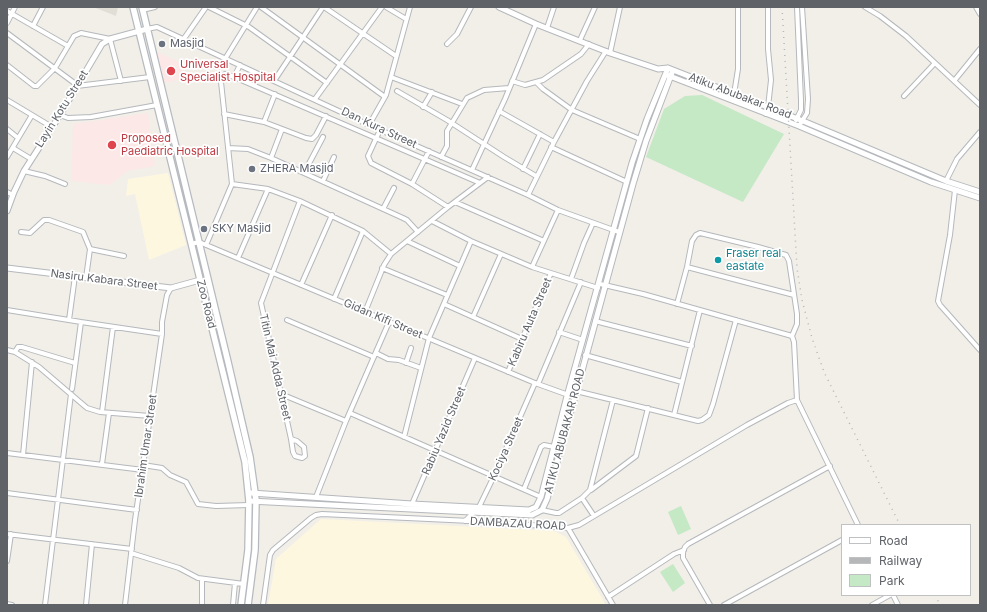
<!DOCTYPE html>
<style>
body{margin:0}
#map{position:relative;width:987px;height:612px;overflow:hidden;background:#f1efe8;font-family:Inter,sans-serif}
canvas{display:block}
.frame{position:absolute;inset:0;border:8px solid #5f6368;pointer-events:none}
.legend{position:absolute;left:841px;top:524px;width:130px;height:72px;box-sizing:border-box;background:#fff;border:1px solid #bfc1c3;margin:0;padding:5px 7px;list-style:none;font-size:12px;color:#5f6368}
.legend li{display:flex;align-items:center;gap:8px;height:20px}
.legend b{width:20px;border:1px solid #bfc1c3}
</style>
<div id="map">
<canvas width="987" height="612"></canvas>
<div class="frame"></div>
<ul class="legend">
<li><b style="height:5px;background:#fff"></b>Road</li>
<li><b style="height:5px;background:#b6b7b8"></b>Railway</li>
<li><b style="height:11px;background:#c5e8c5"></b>Park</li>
</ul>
</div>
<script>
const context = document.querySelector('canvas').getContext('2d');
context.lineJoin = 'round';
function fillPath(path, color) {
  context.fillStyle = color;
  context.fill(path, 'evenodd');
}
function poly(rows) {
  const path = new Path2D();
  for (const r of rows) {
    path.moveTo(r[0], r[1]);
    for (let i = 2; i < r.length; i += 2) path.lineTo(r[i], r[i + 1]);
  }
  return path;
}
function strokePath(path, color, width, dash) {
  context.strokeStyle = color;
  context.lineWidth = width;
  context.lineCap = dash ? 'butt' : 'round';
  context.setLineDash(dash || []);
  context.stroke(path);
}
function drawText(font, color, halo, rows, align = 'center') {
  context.font = font + ' Inter,sans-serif';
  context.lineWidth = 3.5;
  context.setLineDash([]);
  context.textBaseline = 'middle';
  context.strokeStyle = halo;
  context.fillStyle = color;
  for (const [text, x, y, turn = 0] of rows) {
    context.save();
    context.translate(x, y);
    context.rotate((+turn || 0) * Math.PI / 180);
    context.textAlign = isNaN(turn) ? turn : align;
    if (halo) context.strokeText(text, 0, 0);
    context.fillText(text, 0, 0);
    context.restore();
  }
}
fillPath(poly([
 [168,173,186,245,149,260,135,194,126,196,128,179],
 [321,519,554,531,566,537,606,605,268,605,276,559]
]), '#fef7e0');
fillPath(poly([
 [93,7,118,7,116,16]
]), '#e1ded6');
fillPath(poly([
 [157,52,179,62,183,79,164,83],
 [148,113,155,166,127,171,110,185,71,181,73,124]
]), '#fce8e6');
fillPath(poly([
 [702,95,784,134,743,202,646,157,664,109,685,96],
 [681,506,691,529,678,535,668,512],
 [673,564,685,583,673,592,660,572]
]), '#c5e8c5');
const minor = poly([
 [209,7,249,27,327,83],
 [261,7,385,97],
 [324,7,396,56],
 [386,7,406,19],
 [865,7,880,16,906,36,980,105],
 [976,7,980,14],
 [142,10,155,7],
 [7,11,68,46],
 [7,23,15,7],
 [33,26,43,7],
 [547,28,554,7],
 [147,29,157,27,369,125,528,195,558,210,619,232],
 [7,33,77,85],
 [183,40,206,7],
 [580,40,595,7],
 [447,44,457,34,471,7],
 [610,53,620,7],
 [225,59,257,7],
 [7,65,34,86,37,86,55,68,74,36,81,33,110,39,121,81],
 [234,77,480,183],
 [391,77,462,104],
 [274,81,323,7],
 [512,81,525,85,543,80,581,54,589,44],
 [954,81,980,49],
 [537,83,543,89,572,110,640,139],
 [77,86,150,77],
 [397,91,447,120,504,157,536,176],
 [734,94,738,69,738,7],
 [904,96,935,63],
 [315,99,382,7],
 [7,100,52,127],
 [423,107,432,92],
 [499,111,554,142],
 [224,114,264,122,306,138,312,139,316,135,326,116],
 [766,114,768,107,771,80,768,49,768,7],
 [60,115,68,118,91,117,157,105],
 [796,120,801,110,801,100,797,7],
 [264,122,275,94],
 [369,125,386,95,410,7],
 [799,126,807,113,808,99,802,7],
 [7,129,18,138],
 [380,130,368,156,371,163,412,184,448,207],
 [551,147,627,182],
 [13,148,31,159],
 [228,148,248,149,271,158,403,218,407,220,418,232],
 [7,157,32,115],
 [441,157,447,146,447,131,467,98,484,90,509,88],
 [271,158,282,129],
 [523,169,540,134],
 [472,170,505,99,536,24],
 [24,171,45,176,65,184],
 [304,173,323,137],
 [323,181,334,157],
 [946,181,957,159,980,132],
 [232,184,268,189,300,201,363,231,391,254],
 [412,184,429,151],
 [955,190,950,235,938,301,940,305,980,350],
 [7,192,13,195],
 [528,195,554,142,587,81,606,51],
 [455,202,544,241],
 [383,209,394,188],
 [432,221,471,241,532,267,598,288],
 [21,232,30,233,44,220,49,220,83,232,90,249,86,278],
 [407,241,460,266],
 [191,244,199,242,535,383,574,397],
 [206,245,232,184,221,82,222,77,225,74,234,77,240,65],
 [90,249,124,256],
 [238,258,268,189],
 [532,267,558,210],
 [687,267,794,295],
 [382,268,447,295],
 [571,279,584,243,593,223],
 [600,284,643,294,792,336,794,342,797,400,858,525],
 [301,285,332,215],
 [334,299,363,231],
 [444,304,522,339],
 [677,304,687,267,692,241,696,235,700,233,758,247,786,255,789,261,797,314,797,324,792,336],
 [7,310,81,322,72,389],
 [365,312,384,265,391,254,448,207,488,177],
 [473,317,501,254],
 [69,320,75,276],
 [287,320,374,357],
 [595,321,692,346],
 [81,322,162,334],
 [559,332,583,340],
 [7,350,15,352,39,367,87,408,100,412,150,416],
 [15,352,18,347,22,347,75,363],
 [376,353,388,359,399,360,421,368],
 [585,355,682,382],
 [406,363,411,348],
 [508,372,522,339,551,273],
 [538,384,581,282],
 [576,391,698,421,702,420,709,415,713,404,736,320],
 [281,394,346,421],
 [102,412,113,327],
 [350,413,541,497],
 [674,415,700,310],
 [404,437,429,338,471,241],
 [291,439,297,441,304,447,305,456,302,458,295,456,293,452,291,439,261,303,300,201],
 [7,453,143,470],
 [23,455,32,362],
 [102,464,109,413],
 [143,465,162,468,170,475,186,482,198,504,216,506,249,505],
 [524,489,541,447,544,445,554,447],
 [591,490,636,456,648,408],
 [7,493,137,510],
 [316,497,346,421,389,322],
 [582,498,594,516],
 [412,504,475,358],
 [542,510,556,513,559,513,582,498,590,490,613,400],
 [465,521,479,507,494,476,535,383],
 [568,528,613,605],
 [7,534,132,549],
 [131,553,179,568,198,578,244,584],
 [7,561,11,534],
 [202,579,202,605],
 [893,595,898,605],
 [608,597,674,554,684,550],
 [7,604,12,605],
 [45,605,71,394],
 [86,605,92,544],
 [125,605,135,520,162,334,162,322,167,295,171,288],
 [233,605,235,583],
 [263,605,270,555,273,550,311,518,316,515,322,514,492,522,568,528,579,525,747,425,788,403,797,400],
 [710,605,683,558,683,552,685,547,688,544,830,466],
 [724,605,842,540],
 [872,605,890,595]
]);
const tertiary = poly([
 [499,7,536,24,610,53,658,69,668,68,673,70,803,121,946,181,980,192],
 [667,75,799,126,931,182,980,198],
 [7,211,14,192,24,171,60,115,102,44,110,39,147,29],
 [7,268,171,288,200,280],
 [251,493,412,504,529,510,536,507,541,497,567,396,632,163,647,119,668,68],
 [249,501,532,515,542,510,547,499,633,184,646,141,673,70]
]);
const secondary = poly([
 [133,7,245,462,249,501,248,550,241,605],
 [142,7,228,362,250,457,256,500,255,550,248,605]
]);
strokePath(minor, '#b5b8bc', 6);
strokePath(tertiary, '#b5b8bc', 7);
strokePath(secondary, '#b6babf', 8);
strokePath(minor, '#fff', 4);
strokePath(tertiary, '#fff', 5);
strokePath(secondary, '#fff', 5.5);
strokePath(poly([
 [782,7,797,268,802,300,812,338,824,372,900,525],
 [935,595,940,605]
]), '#b6b7b8', 1.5, [1, 5]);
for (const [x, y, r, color] of [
 [162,44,4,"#6b7280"],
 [171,71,5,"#e0444e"],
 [112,145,5,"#e0444e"],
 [252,169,4,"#6b7280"],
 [204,229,4,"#6b7280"],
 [718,260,4,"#0f9aa8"]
]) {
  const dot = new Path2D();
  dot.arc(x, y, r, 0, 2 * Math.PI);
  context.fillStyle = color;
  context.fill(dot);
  strokePath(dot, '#fff', 1.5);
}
drawText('11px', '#5b616d', '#fff', [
 ["Masjid",170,44],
 ["ZHERA Masjid",260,169],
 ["SKY Masjid",212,229]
], 'left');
drawText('11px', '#be3a42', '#fff', [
 ["Universal",180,65],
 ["Specialist Hospital",180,78],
 ["Proposed",121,139],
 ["Paediatric Hospital",121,152]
], 'left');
drawText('11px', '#5f6368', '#fff', [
 ["Atiku Abubakar Road",740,96,21],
 ["Layin Kotu Street",62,109,-58],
 ["Dan Kura Street",379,128,25],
 ["Nasiru Kabara Street",104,280,7],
 ["Zoo Road",206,304,76],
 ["Gidan Kifi Street",383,319,23],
 ["Kabiru Auta Street",530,322,-67],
 ["Titin Mai Adda Street",275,367,77],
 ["Rabiu Yazid Street",444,431,-67],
 ["ATIKU ABUBAKAR ROAD",565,431,-75],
 ["Ibrahim Umar Street",146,446,-82],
 ["Kociya Street",506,449,-66],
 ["DAMBAZAU ROAD",518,524,3]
]);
drawText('11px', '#0d838f', '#fff', [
 ["Fraser real",726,254],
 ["eastate",726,267]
], 'left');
</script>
